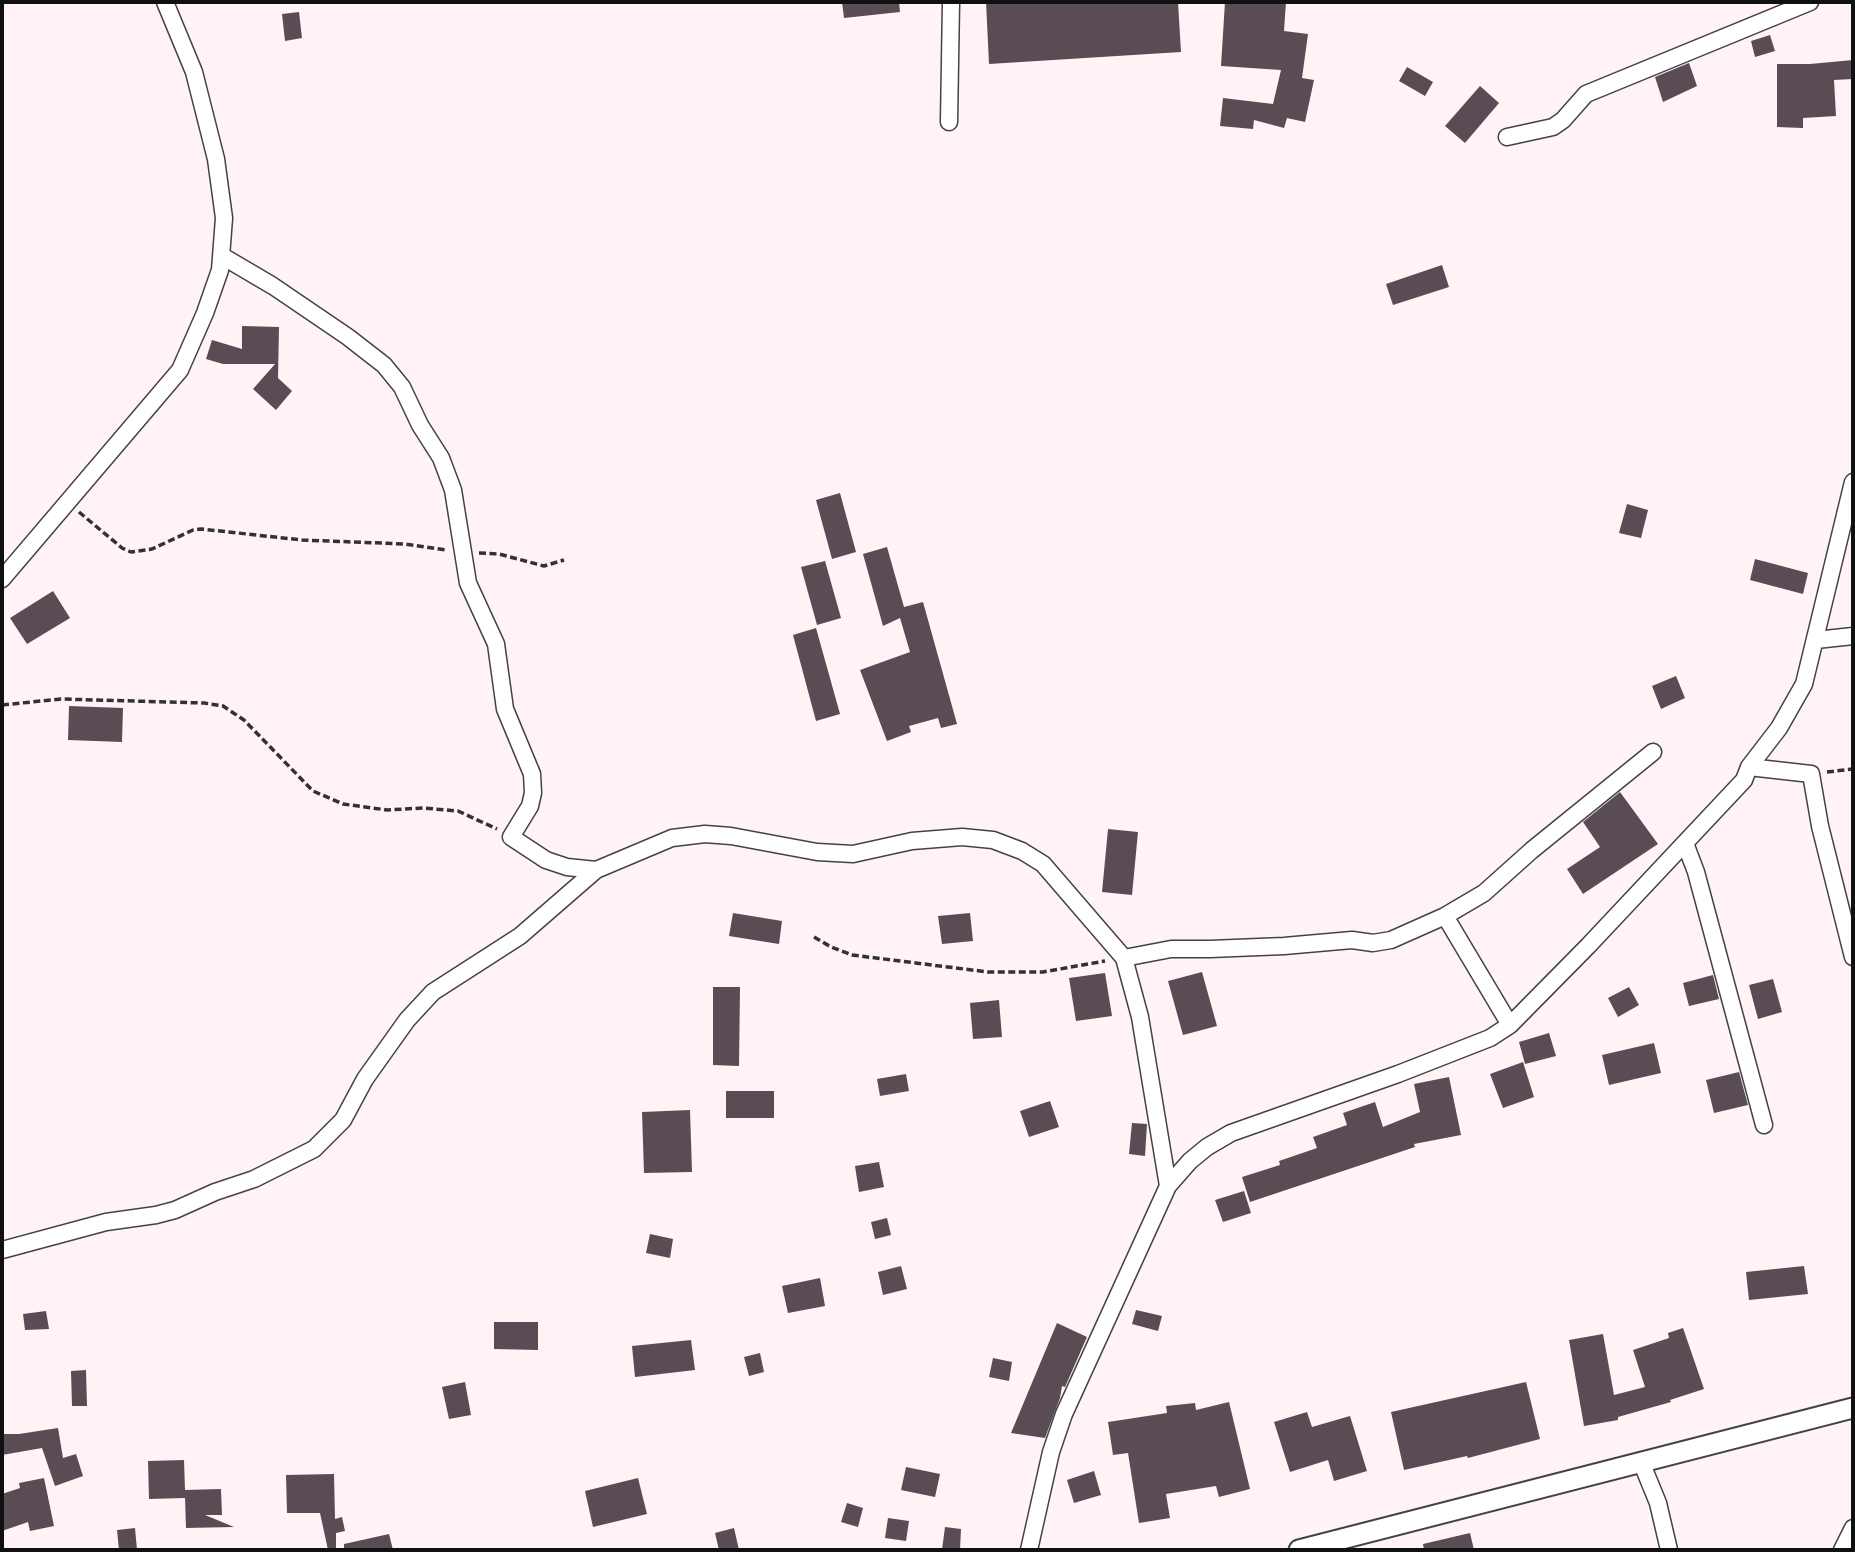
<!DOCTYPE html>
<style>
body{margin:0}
#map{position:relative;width:1855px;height:1552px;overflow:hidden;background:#fff3f6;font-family:"Roboto Serif",serif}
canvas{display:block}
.frame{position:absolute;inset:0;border:4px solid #101010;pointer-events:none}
</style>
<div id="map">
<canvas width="1855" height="1552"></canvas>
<div class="frame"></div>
</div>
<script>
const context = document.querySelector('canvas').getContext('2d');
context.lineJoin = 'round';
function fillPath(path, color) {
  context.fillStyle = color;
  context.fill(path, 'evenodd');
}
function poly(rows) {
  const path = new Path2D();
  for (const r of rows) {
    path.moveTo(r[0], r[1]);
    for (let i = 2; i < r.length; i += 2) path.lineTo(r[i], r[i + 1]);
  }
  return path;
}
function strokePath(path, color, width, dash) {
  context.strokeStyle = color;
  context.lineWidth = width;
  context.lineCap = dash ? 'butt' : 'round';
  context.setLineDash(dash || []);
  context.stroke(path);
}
fillPath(poly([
 [842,2,899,2,900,12,844,18],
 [986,2,1178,2,1181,52,989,64],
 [1225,2,1286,2,1284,31,1308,34,1302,78,1314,80,1305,122,1287,118,1284,128,1254,120,1253,129,1220,126,1223,98,1273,104,1281,70,1221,66],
 [299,12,302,38,285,41,282,14],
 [1770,35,1775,51,1755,57,1751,41],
 [1853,60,1853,79,1834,80,1836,116,1803,118,1803,128,1777,127,1777,64,1810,64],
 [1689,63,1697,86,1663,102,1655,77],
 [1407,67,1433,82,1425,96,1399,81],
 [1480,86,1499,103,1465,143,1445,126],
 [1442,265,1449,287,1393,305,1386,284],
 [242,326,279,327,278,378,292,391,276,410,253,389,275,364,223,364,206,359,212,340,242,349],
 [840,493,856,552,832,559,816,500],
 [1627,504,1648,510,1641,538,1619,533],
 [887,547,904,607,923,602,957,724,941,728,938,718,909,726,911,732,887,741,860,670,910,652,900,618,883,626,863,554],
 [1755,559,1808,573,1803,594,1750,580],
 [825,561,841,618,817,625,801,567],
 [53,591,70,618,27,644,10,618],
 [816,628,840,714,816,721,793,635],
 [1676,676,1685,698,1661,709,1652,686],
 [69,706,123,708,122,742,68,740],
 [1620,792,1658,844,1583,894,1567,869,1600,847,1583,822],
 [1108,829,1138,832,1132,895,1102,892],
 [733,913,782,921,779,944,729,936],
 [970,913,973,941,942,944,938,916],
 [1202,972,1217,1026,1183,1035,1168,981],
 [1105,973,1112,1016,1076,1021,1069,978],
 [1713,975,1719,999,1689,1006,1683,983],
 [1773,979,1782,1012,1758,1019,1749,985],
 [713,987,740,987,739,1066,713,1065],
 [1629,987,1639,1005,1618,1017,1608,998],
 [999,1000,1002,1037,973,1039,970,1003],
 [1549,1033,1556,1056,1525,1064,1519,1042],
 [1654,1043,1661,1073,1609,1085,1602,1055],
 [1523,1062,1534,1097,1503,1108,1490,1074],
 [1739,1072,1748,1105,1714,1113,1706,1080],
 [906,1074,909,1091,880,1096,877,1079],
 [1449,1077,1461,1135,1414,1144,1415,1147,1250,1202,1242,1177,1280,1165,1279,1161,1317,1148,1313,1137,1347,1125,1343,1113,1375,1102,1383,1127,1420,1112,1414,1084],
 [726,1091,774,1091,774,1118,726,1118],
 [1050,1101,1059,1127,1029,1137,1020,1111],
 [690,1110,692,1172,644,1173,642,1112],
 [1132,1123,1147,1124,1145,1156,1129,1154],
 [879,1162,884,1187,859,1192,855,1166],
 [1244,1191,1251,1213,1223,1222,1215,1200],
 [887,1218,891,1235,875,1239,871,1222],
 [650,1234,673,1239,670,1258,646,1253],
 [901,1266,907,1289,883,1295,878,1272],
 [1804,1266,1808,1294,1749,1300,1746,1272],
 [820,1278,825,1306,788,1313,782,1286],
 [1136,1310,1162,1316,1158,1331,1132,1324],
 [46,1311,49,1329,25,1330,23,1314],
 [494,1322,538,1322,538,1350,494,1349],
 [1057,1323,1087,1337,1065,1387,1062,1386,1060,1398,1045,1438,1011,1433],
 [1683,1328,1704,1389,1670,1400,1671,1402,1618,1417,1618,1420,1584,1426,1569,1340,1603,1334,1614,1395,1645,1387,1633,1350,1669,1338,1668,1333],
 [691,1340,695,1370,635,1377,632,1346],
 [760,1353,764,1372,749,1376,744,1357],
 [993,1358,1012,1362,1009,1381,989,1377],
 [86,1370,87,1406,72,1406,71,1371],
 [465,1382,471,1415,449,1419,442,1387],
 [1526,1382,1540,1439,1468,1458,1467,1456,1404,1470,1391,1412],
 [1229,1402,1250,1489,1219,1497,1216,1486,1166,1494,1170,1518,1139,1523,1128,1453,1113,1455,1108,1422,1167,1413,1166,1406,1195,1403,1196,1410],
 [1307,1412,1312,1427,1350,1416,1367,1471,1334,1481,1328,1460,1290,1472,1274,1422],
 [58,1428,63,1458,76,1454,83,1476,55,1486,42,1448,2,1455,2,1434,19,1434],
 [184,1460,185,1490,221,1489,222,1515,205,1515,234,1527,186,1528,185,1498,149,1499,148,1461],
 [906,1467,940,1474,935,1497,901,1490],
 [1094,1471,1101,1495,1074,1503,1067,1480],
 [334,1474,335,1519,342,1517,345,1531,336,1533,336,1550,328,1550,320,1513,287,1513,286,1475],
 [44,1478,54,1526,30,1531,28,1522,2,1531,2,1494,20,1488,19,1483],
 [638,1478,647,1514,593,1527,585,1491],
 [847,1503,863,1508,858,1527,841,1522],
 [888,1518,909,1521,906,1541,885,1538],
 [945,1527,961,1529,960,1550,942,1550],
 [135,1528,137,1550,119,1550,117,1530],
 [734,1528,739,1550,719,1550,715,1533],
 [1470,1533,1474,1550,1424,1550,1423,1544],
 [389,1534,393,1550,344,1550,344,1544]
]), '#5a4c54');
const minor = poly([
 [949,122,951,2],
 [1507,137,1553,127,1563,120,1586,94,1810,2],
 [222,256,273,286,348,337,384,365,402,387,420,425,441,458,453,490,468,583,496,644,505,709,532,774,533,793,530,806,511,837,546,860,567,867,596,870,672,838,705,834,731,836,817,852,853,854,912,841,962,837,993,840,1022,851,1043,864,1124,958,1140,1017,1168,1186],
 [2,579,180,370,205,313,220,270,224,218,216,159,194,72,165,2],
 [1816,640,1853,636],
 [1749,767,1811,774,1820,826,1853,957],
 [1685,843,1696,872,1764,1125],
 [1445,916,1510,1025],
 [1124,958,1171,949,1210,949,1284,946,1352,940,1373,943,1391,940,1445,916,1484,893,1532,850,1653,752],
 [2,1250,106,1222,156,1215,175,1210,215,1192,254,1179,314,1149,343,1120,365,1079,407,1020,433,992,520,936,596,870],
 [1642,1464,1658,1503,1669,1550],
 [1029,1550,1051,1452,1064,1414,1168,1186,1190,1161,1207,1147,1231,1133,1398,1074,1490,1038,1510,1025,1588,946,1744,780,1749,767,1779,728,1804,684,1853,482],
 [1842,1550,1853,1528]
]);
const tertiary = poly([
 [1299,1550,1853,1408]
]);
strokePath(minor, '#434343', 19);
strokePath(tertiary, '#434343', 23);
strokePath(poly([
 [79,512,122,548,131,552,152,549,193,530,201,529,302,540,405,544,447,550],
 [479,553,499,554,544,566,564,560],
 [2,705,61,699,204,703,223,706,244,720,313,791,343,804,387,810,423,808,458,811,497,829],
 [1827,772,1853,769],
 [814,937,831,947,852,955,988,972,1043,972,1105,961]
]), '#323232', 3.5, [7, 3.5]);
strokePath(minor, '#fff', 16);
strokePath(tertiary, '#fff', 19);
</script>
